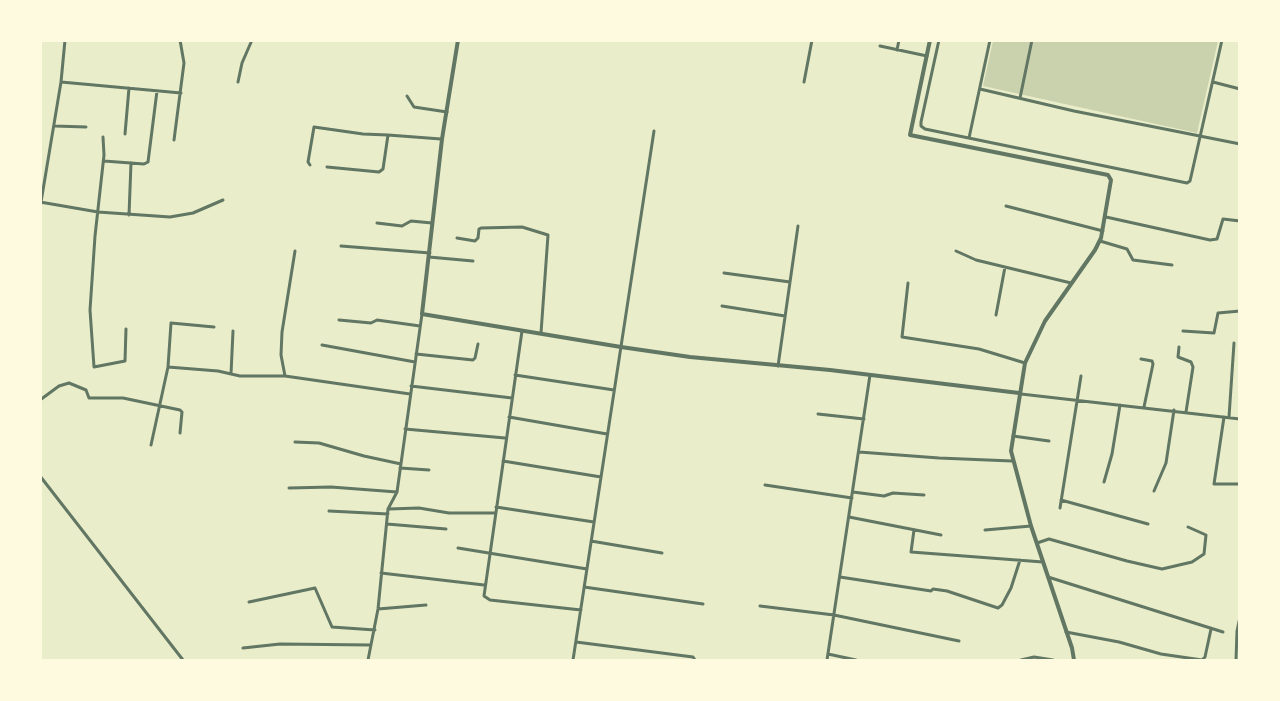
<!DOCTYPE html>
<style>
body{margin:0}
#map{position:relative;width:1280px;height:701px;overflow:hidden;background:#e9edc9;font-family:Quicksand,sans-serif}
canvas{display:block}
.frame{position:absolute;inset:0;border:42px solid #fefae0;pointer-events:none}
</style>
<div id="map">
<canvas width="1280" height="701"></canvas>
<div class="frame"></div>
</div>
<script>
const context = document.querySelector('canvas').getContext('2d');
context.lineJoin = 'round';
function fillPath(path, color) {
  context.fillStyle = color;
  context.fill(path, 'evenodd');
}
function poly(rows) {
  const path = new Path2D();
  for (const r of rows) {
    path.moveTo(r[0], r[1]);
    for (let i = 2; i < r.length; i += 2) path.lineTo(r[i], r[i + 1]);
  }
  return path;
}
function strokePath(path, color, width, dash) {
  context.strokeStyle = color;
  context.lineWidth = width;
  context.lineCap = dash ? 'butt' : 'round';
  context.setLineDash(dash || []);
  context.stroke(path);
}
fillPath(poly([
 [993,41,1218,41,1197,133,983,86]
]), '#cad2ad');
strokePath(poly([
 [939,40,921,122,921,126,925,129,1187,183,1190,181,1222,40],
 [880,46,927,56],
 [897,50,899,40],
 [61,82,181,93],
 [238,82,242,63,252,40],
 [804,82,812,40],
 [1213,82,1240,89],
 [980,89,1074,111,1240,144],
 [407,96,414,107,447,112],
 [1020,98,1032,40],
 [55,126,86,127],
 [125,134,129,88],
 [103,137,104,155,95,236,90,310,94,367,125,361,126,329],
 [969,138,990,40],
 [174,140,184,63,180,40],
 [104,161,144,164,148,162,157,91],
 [310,165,308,162,314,127,363,134,388,135],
 [327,167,379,172,383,169,388,135,441,139],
 [40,202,98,212,170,217,193,213,223,200],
 [1006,206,1103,231],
 [40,208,61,82,65,40],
 [129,215,131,163],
 [1106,217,1210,240,1217,239,1223,219,1240,221],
 [377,223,402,226,411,221,432,223],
 [457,238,475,241,478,238,479,229,481,228,522,227,548,235,541,333],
 [1100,241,1127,249,1133,260,1172,265],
 [341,246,430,253],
 [956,251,976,260,1071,283],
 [429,257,473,261],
 [724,273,790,282],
 [908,283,902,337,979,349,1025,363],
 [722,306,785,316],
 [996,315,1005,267],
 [339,320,371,323,377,320,420,326],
 [522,331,484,596,490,600,581,610],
 [1183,331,1214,333,1218,313,1240,311],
 [322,345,415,362],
 [1179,347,1178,357,1191,362,1193,367,1186,412],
 [416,354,473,360,475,358,478,344],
 [1141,359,1152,361,1153,364,1144,407],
 [778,366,798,226],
 [168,367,218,371,240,376,285,376,410,394],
 [231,374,233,331],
 [515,375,614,390],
 [285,376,281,355,282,332,295,251],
 [411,386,512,398],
 [1021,394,1240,419],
 [40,400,59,386,69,383,86,390,89,398,123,398,180,410,182,412,180,433],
 [818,414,864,419],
 [509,417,607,434],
 [1224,417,1214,484,1240,484],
 [1229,417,1234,343],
 [405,429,505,438],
 [1013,436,1049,441],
 [295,442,319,443,364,456,401,464],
 [151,445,168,367,171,323,214,327],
 [859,452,939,458,1012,461],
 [503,461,601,477],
 [400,468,429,470],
 [40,476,183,660],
 [1104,482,1112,454,1120,405],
 [765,485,852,498],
 [289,488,331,487,397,492],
 [1154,491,1166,463,1174,410],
 [853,492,884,496,893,493,924,495],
 [1061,500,1148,524],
 [496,507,594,522],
 [1060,508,1081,376],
 [389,509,419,508,449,513,495,513],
 [329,511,388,514],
 [849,517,941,535],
 [387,524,446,529],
 [914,530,911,552,1043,562],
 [985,530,1031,526],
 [591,541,662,553],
 [1037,543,1049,539,1127,561,1162,569,1192,562,1204,554,1206,535,1188,527],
 [458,548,587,569],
 [381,573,484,585],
 [840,577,931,591,933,589,947,591,998,608,1002,605,1011,588,1020,560],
 [1048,577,1223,632],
 [584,587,703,604],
 [249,602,315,588,332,627,375,630],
 [760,606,834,615,959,641],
 [378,609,426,605],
 [1066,632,1119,642,1161,654,1202,660,1205,657,1211,629],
 [576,642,693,657,695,660],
 [243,648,280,644,371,645],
 [828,654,856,660],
 [368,660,378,609,388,509,397,492,422,314],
 [573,660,654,131],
 [827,660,870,375],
 [1021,660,1034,657,1053,660],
 [1236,660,1237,631,1240,617]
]), '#617663', 3);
strokePath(poly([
 [458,40,442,139,422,314,621,347,690,357,830,370,1019,393],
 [930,40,910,135,1108,175,1111,180,1101,238,1095,250,1045,321,1025,363,1011,451,1031,526,1072,648,1074,660]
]), '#617663', 4);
</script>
